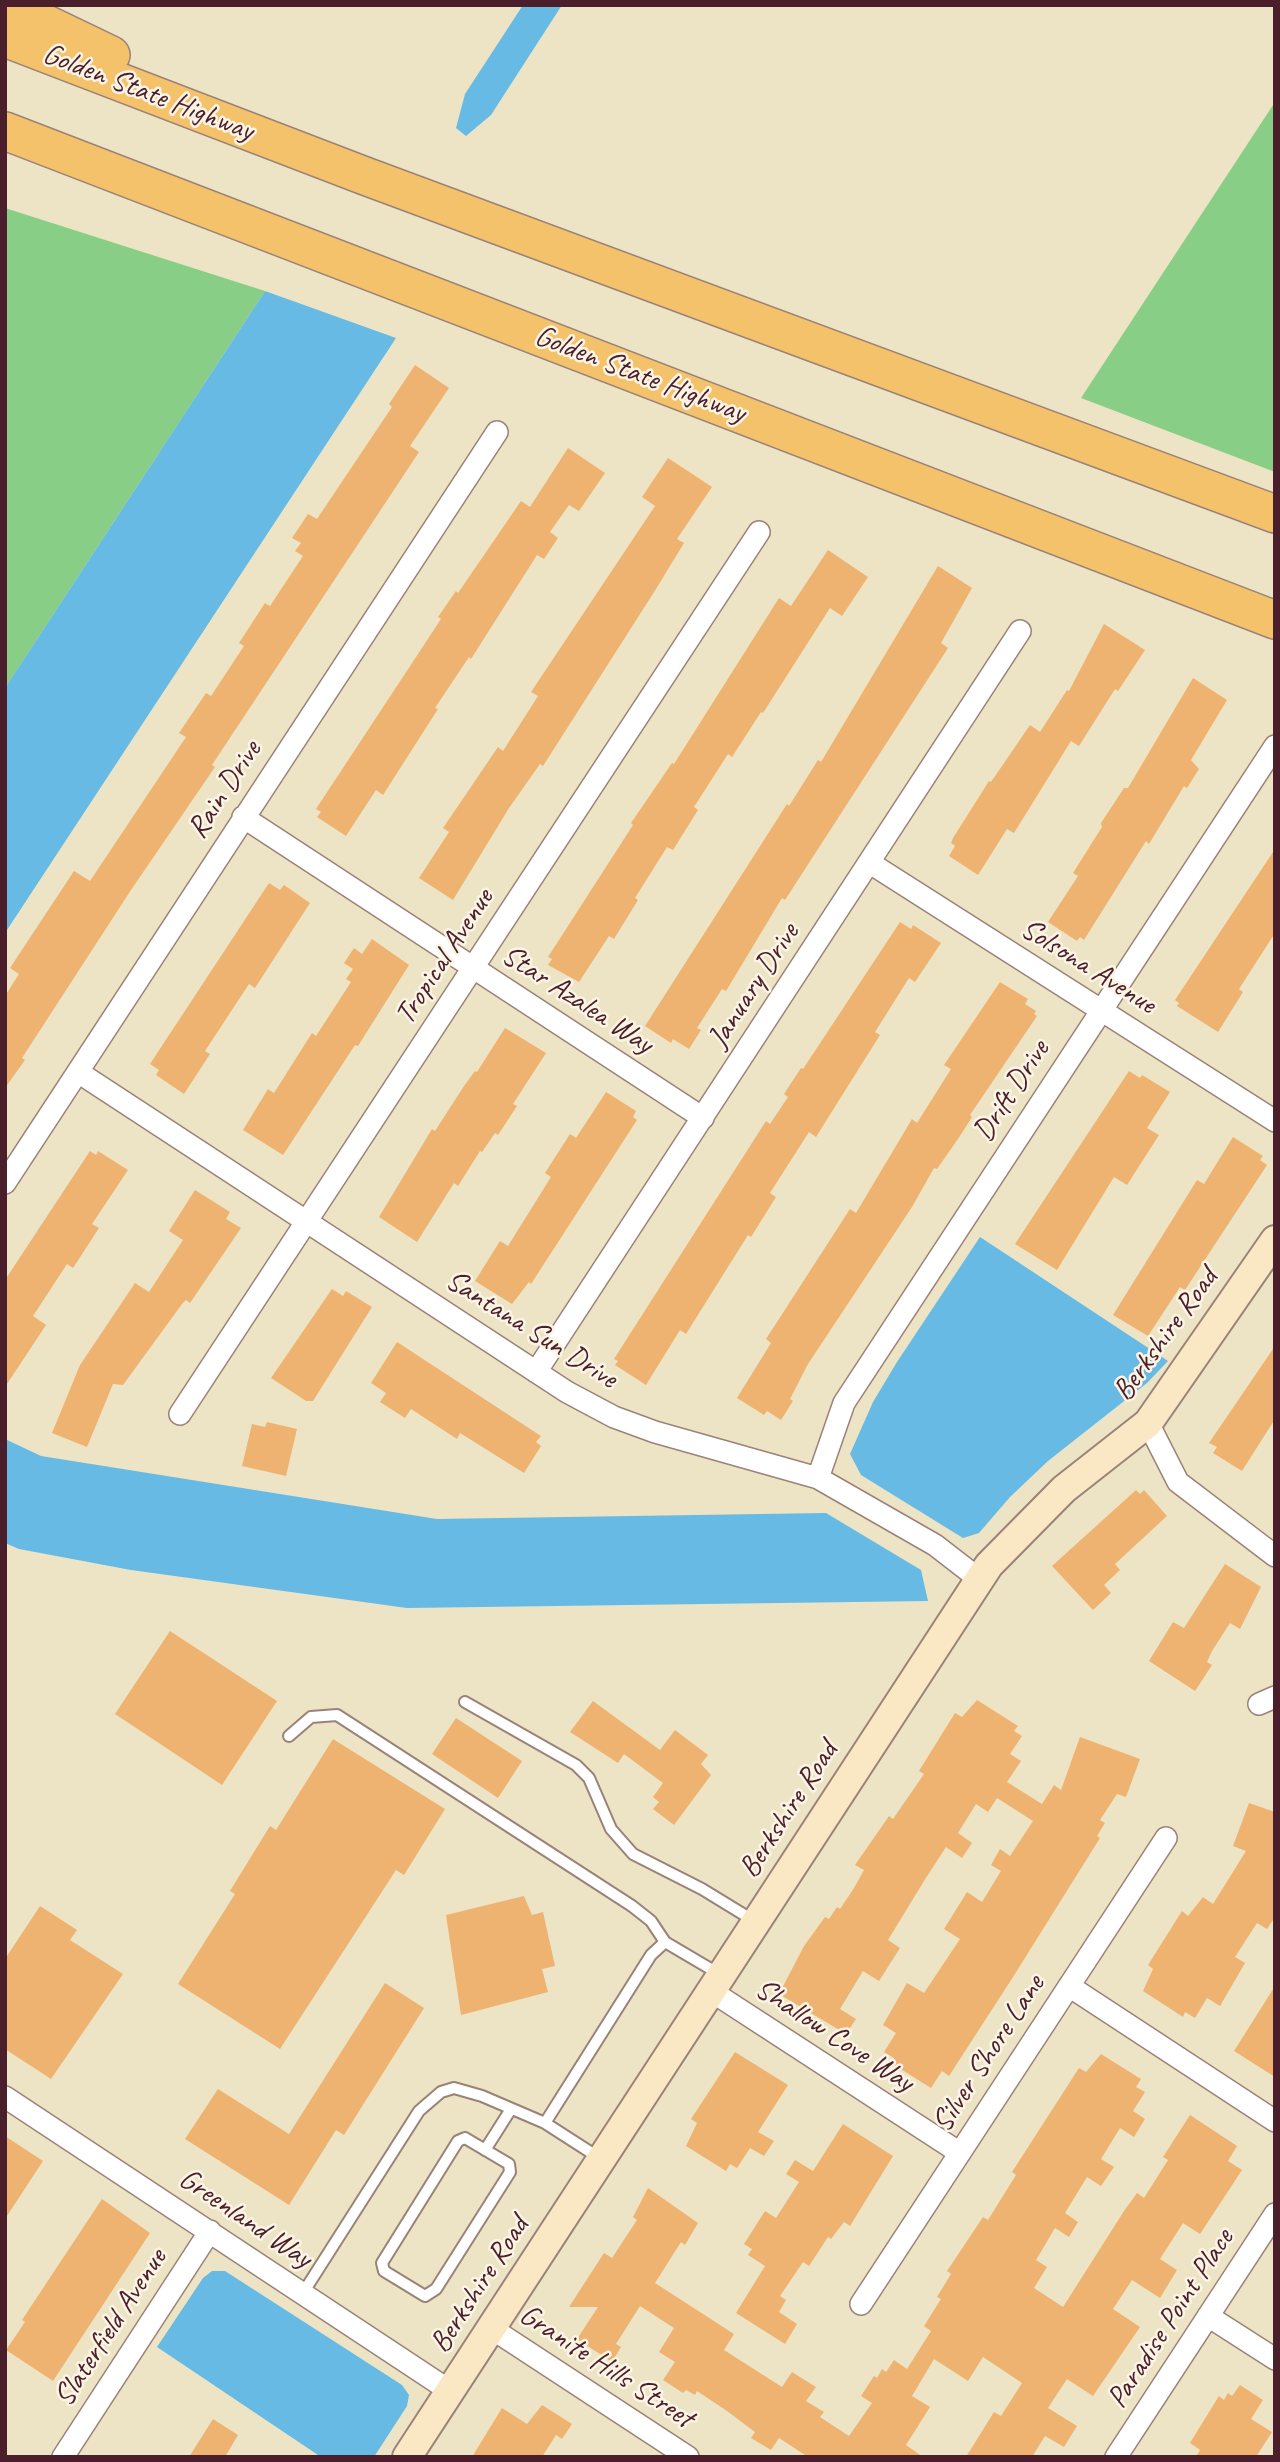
<!DOCTYPE html>
<style>
body{margin:0}
#map{position:relative;width:1280px;height:2462px;overflow:hidden;background:#ece4c4;font-family:Caveat,sans-serif}
canvas{display:block}
.frame{position:absolute;inset:0;border:7px solid #4a1f2b;pointer-events:none}
</style>
<div id="map">
<canvas width="1280" height="2462"></canvas>
<div class="frame"></div>
</div>
<script>
const context = document.querySelector('canvas').getContext('2d');
context.lineJoin = 'round';
function fillPath(path, color) {
  context.fillStyle = color;
  context.fill(path, 'evenodd');
}
function poly(rows) {
  const path = new Path2D();
  for (const r of rows) {
    path.moveTo(r[0], r[1]);
    for (let i = 2; i < r.length; i += 2) path.lineTo(r[i], r[i + 1]);
  }
  return path;
}
function strokePath(path, color, width, dash) {
  context.strokeStyle = color;
  context.lineWidth = width;
  context.lineCap = dash ? 'butt' : 'round';
  context.setLineDash(dash || []);
  context.stroke(path);
}
function drawText(font, color, halo, rows, align = 'center') {
  context.font = font + ' Caveat,sans-serif';
  context.lineWidth = 5;
  context.setLineDash([]);
  context.textBaseline = 'middle';
  context.strokeStyle = halo;
  context.fillStyle = color;
  for (const [text, x, y, turn = 0] of rows) {
    context.save();
    context.translate(x, y);
    context.rotate((+turn || 0) * Math.PI / 180);
    context.textAlign = isNaN(turn) ? turn : align;
    if (halo) context.strokeText(text, 0, 0);
    context.fillText(text, 0, 0);
    context.restore();
  }
}
fillPath(poly([
 [1275,102,1275,472,1081,398],
 [5,208,265,291,5,688]
]), '#89ce87');
fillPath(poly([
 [523,5,562,5,491,115,466,136,456,128,465,94],
 [265,291,396,338,5,933,5,688],
 [980,1237,1168,1361,1147,1383,1048,1461,1010,1497,979,1533,963,1538,861,1475,850,1454,873,1402,897,1362],
 [5,1439,41,1456,437,1519,826,1513,921,1570,928,1601,407,1608,131,1570,19,1549,5,1543],
 [212,2271,225,2271,402,2385,409,2395,407,2406,374,2457,321,2457,157,2347,203,2278]
]), '#67bae3');
fillPath(poly([
 [415,365,449,388,410,446,419,452,212,765,215,767,131,890,22,1058,25,1060,5,1088,5,996,19,974,10,968,74,871,90,881,186,737,179,733,206,693,211,696,244,646,239,643,265,603,270,606,303,556,295,551,301,543,292,538,308,514,317,519,392,407,389,404],
 [568,448,605,473,579,511,569,505,550,532,558,538,544,559,537,555,471,659,469,657,435,708,438,709,383,795,376,790,346,836,317,817,321,812,316,809,441,619,438,617,456,591,458,593,521,501,530,507],
 [668,458,712,487,677,539,684,543,656,589,543,766,540,764,509,808,453,900,419,878,449,832,443,828,498,747,503,751,538,696,531,692,655,506,642,497],
 [828,550,868,577,842,616,830,608,763,713,761,712,732,757,728,754,694,807,698,810,673,850,667,847,635,898,638,900,614,939,609,936,579,982,548,965,552,959,548,957,633,825,631,823,672,763,674,764,779,598,791,606],
 [938,566,972,588,941,643,948,648,785,900,782,898,726,991,722,989,697,1028,701,1030,689,1049,673,1039,671,1043,645,1026,787,804,789,806,818,760,821,762],
 [1104,624,1145,650,1118,691,1115,689,1079,746,1071,741,1014,833,1007,829,978,875,949,856,955,846,951,843,953,838,989,781,991,782,1030,725,1040,732,1067,690,1069,691],
 [1193,678,1227,700,1191,760,1199,769,1187,788,1184,786,1149,844,1146,841,1084,940,1080,937,1077,941,1048,922,1078,876,1073,873,1102,827,1101,823,1124,788,1128,788],
 [1275,849,1275,933,1239,989,1243,992,1218,1032,1177,1006,1179,1003,1175,1000],
 [269,883,280,890,284,885,310,903,255,988,249,984,205,1051,210,1054,184,1094,156,1075,159,1070,150,1064],
 [900,922,911,929,913,925,941,943,915,982,909,978,875,1032,880,1035,831,1113,816,1137,809,1132,770,1193,776,1197,751,1237,748,1235,686,1334,680,1330,646,1385,615,1365,618,1361,614,1359,766,1121,770,1124,788,1097,784,1094,801,1068,803,1069],
 [372,939,409,965,358,1046,355,1045,283,1155,243,1130,268,1089,274,1093,312,1033,316,1036,351,982,346,979,353,969,344,963,354,948,362,954],
 [1000,982,1028,999,1025,1004,1036,1011,1034,1014,1037,1016,970,1115,972,1117,960,1136,937,1169,934,1168,912,1207,808,1364,790,1399,793,1401,781,1420,767,1411,764,1415,737,1398,771,1343,766,1339,850,1209,856,1213,912,1119,917,1123,951,1069,944,1065],
 [505,1028,546,1053,513,1104,517,1106,498,1135,495,1133,482,1152,480,1151,458,1186,454,1183,417,1242,379,1217,432,1129,435,1131,464,1086,475,1071,477,1072],
 [1129,1071,1140,1078,1142,1075,1170,1092,1147,1128,1159,1135,1127,1185,1114,1177,1057,1270,1015,1244],
 [606,1092,636,1111,633,1117,637,1120,531,1284,529,1282,512,1304,475,1281,500,1241,508,1246,551,1177,545,1173,570,1134,576,1138],
 [1233,1137,1263,1156,1260,1160,1267,1165,1185,1290,1180,1287,1148,1336,1113,1315,1197,1180,1204,1184],
 [90,1151,96,1155,98,1151,128,1170,92,1224,99,1228,73,1268,67,1264,33,1316,46,1325,5,1387,5,1280],
 [195,1190,230,1212,226,1219,241,1228,190,1303,186,1300,182,1304,123,1385,113,1384,87,1447,52,1433,80,1365,135,1283,149,1292,183,1240,169,1231],
 [332,1289,343,1296,346,1291,372,1307,313,1401,306,1401,271,1378],
 [397,1342,541,1436,536,1442,541,1446,524,1473,460,1433,457,1439,411,1409,405,1418,380,1402,386,1393,371,1383],
 [1275,1346,1275,1419,1242,1471,1213,1453,1217,1447,1209,1443],
 [267,1422,297,1429,286,1476,242,1466,252,1424,265,1427],
 [1136,1490,1140,1494,1144,1490,1167,1516,1115,1564,1120,1570,1104,1585,1111,1593,1093,1610,1052,1566],
 [1225,1564,1261,1587,1240,1629,1230,1623,1212,1651,1207,1662,1212,1665,1195,1691,1149,1661,1173,1622,1184,1628],
 [170,1631,277,1701,222,1785,115,1714],
 [977,1700,1018,1726,1014,1731,1022,1736,1010,1754,1021,1761,1007,1782,1042,1804,1054,1785,1061,1790,1080,1737,1140,1759,1126,1797,1117,1794,1100,1820,1105,1823,1097,1836,1100,1838,1013,1977,949,2076,942,2071,931,2088,891,2063,894,2058,884,2052,896,2033,883,2025,907,1983,924,1993,960,1939,944,1929,967,1892,982,1902,1001,1871,991,1865,1000,1849,1010,1856,1033,1821,997,1798,988,1812,976,1804,958,1833,972,1843,962,1858,946,1847,924,1881,888,1940,900,1948,879,1981,863,1971,840,2009,856,2019,846,2034,779,1994,804,1946,825,1917,829,1919,837,1907,840,1909,854,1888,864,1870,855,1865,889,1816,893,1819,924,1774,919,1771,955,1713,962,1717],
 [593,1701,660,1750,675,1730,708,1755,701,1764,711,1775,674,1825,653,1809,659,1802,653,1797,663,1783,624,1754,618,1763,570,1732],
 [456,1718,522,1761,498,1798,432,1754],
 [333,1739,445,1809,404,1875,396,1870,280,2049,178,1984,235,1894,230,1891,270,1826,276,1830],
 [1249,1803,1275,1812,1275,1917,1267,1929,1257,1923,1235,1957,1245,1963,1220,2006,1207,1998,1195,2018,1185,2012,1183,2017,1143,1991,1153,1969,1148,1965,1182,1911,1188,1916,1203,1897,1213,1904,1246,1851,1233,1846],
 [524,1896,532,1915,543,1912,555,1966,542,1969,548,1992,461,2015,446,1915],
 [40,1906,77,1930,70,1940,123,1974,51,2079,5,2049,5,1959],
 [385,1983,424,2008,344,2135,336,2130,289,2205,185,2139,218,2089,289,2134],
 [1275,1986,1275,2077,1234,2051],
 [735,2052,788,2085,758,2132,774,2141,764,2156,750,2148,737,2168,730,2164,726,2171,686,2146,697,2123,691,2119],
 [1101,2054,1141,2079,1136,2087,1145,2092,1133,2111,1145,2119,1134,2137,1120,2128,1101,2159,1114,2167,1101,2186,1087,2177,1065,2213,1078,2222,1069,2237,1055,2228,1036,2260,1047,2267,1034,2288,1063,2307,1124,2211,1137,2193,1144,2198,1168,2160,1163,2157,1190,2115,1237,2146,1228,2161,1242,2170,1200,2234,1183,2223,1160,2259,1177,2270,1160,2298,1132,2280,1113,2309,1140,2327,1093,2396,1067,2379,1048,2408,1077,2426,1064,2447,1045,2436,1032,2457,966,2457,994,2412,1001,2416,1022,2383,983,2357,968,2381,934,2359,912,2396,930,2407,906,2445,923,2457,808,2457,779,2438,771,2450,751,2438,755,2432,727,2411,697,2391,695,2395,686,2390,683,2393,663,2380,675,2362,659,2352,674,2328,640,2306,616,2344,621,2347,612,2362,577,2339,598,2307,569,2307,604,2253,612,2258,637,2220,633,2217,648,2188,698,2223,685,2245,681,2242,655,2283,734,2334,724,2350,782,2387,792,2372,816,2387,806,2401,824,2412,820,2417,849,2436,872,2403,861,2396,874,2376,877,2378,882,2369,886,2372,894,2360,907,2369,931,2331,924,2326,941,2299,937,2297,951,2274,947,2271,983,2217,988,2220,1016,2175,1012,2172,1079,2068,1086,2072],
 [843,2124,893,2156,850,2226,844,2222,831,2239,828,2237,809,2266,803,2262,780,2296,786,2300,779,2312,797,2324,785,2344,736,2313,765,2266,748,2255,752,2249,744,2244,765,2211,776,2218,799,2182,786,2174,795,2160,813,2171],
 [5,2136,43,2161,5,2219],
 [102,2199,150,2233,53,2381,6,2350,25,2322,22,2320],
 [1240,2385,1263,2400,1251,2419,1272,2432,1256,2457,1196,2457,1200,2450,1190,2443,1206,2417,1219,2396,1224,2400,1228,2393,1232,2396],
 [542,2405,572,2424,562,2439,556,2435,542,2457,472,2457,502,2408,527,2424],
 [213,2419,238,2435,225,2457,189,2457]
]), '#eeb371');
const lane = poly([
 [465,1702,576,1765,589,1778,611,1829,633,1854,702,1889,756,1922],
 [289,1736,311,1717,337,1715,632,1906,651,1921,665,1942,721,1975],
 [545,2123,651,1955,665,1942],
 [465,2138,509,2164,510,2172,436,2289,425,2296,384,2271,382,2263,458,2141,465,2138],
 [485,2150,511,2109],
 [303,2293,419,2111,441,2092,454,2088,482,2096,545,2123,601,2159]
]);
const street = poly([
 [243,817,703,1118],
 [870,863,1275,1121],
 [78,1072,567,1392,614,1417,655,1432,818,1478,935,1545,979,1579],
 [5,1183,497,432],
 [536,1372,1020,631],
 [180,1414,759,532],
 [1148,1423,1178,1482,1275,1556],
 [818,1478,844,1403,1275,746],
 [1259,1704,1275,1697],
 [1069,1986,1275,2121],
 [711,1991,960,2153],
 [5,2097,450,2391],
 [861,2304,1166,1838],
 [1208,2316,1275,2359],
 [491,2328,688,2457],
 [63,2457,210,2231],
 [1116,2457,1275,2214]
]);
const secondary = poly([
 [407,2457,989,1565,1064,1489,1148,1423,1275,1240]
]);
const highway = poly([
 [7,5,111,55],
 [5,38,365,176,1275,514],
 [5,131,1275,620]
]);
strokePath(lane, '#9b8278', 14);
strokePath(street, '#9b8278', 24);
strokePath(secondary, '#9b8278', 32);
strokePath(highway, '#9b8278', 40);
strokePath(lane, '#fff', 10);
strokePath(street, '#fff', 21);
strokePath(secondary, '#fae7c3', 28);
strokePath(highway, '#f3c26a', 37);
drawText('30px', '#4a1f2b', '#fcf5e5', [
 ["Golden State Highway",148,93,21],
 ["Golden State Highway",640,375,21],
 ["Rain Drive",225,790,-57],
 ["Tropical Avenue",445,957,-57],
 ["Solsona Avenue",1088,967,32],
 ["January Drive",754,986,-57],
 ["Star Azalea Way",577,1000,33],
 ["Drift Drive",1012,1091,-57],
 ["Santana Sun Drive",531,1330,32],
 ["Berkshire Road",1166,1335,-54],
 ["Berkshire Road",789,1810,-57],
 ["Shallow Cove Way",834,2036,33],
 ["Silver Shore Lane",989,2054,-57],
 ["Greenland Way",245,2219,34],
 ["Berkshire Road",480,2285,-57],
 ["Paradise Point Place",1171,2319,-57],
 ["Slaterfield Avenue",111,2328,-57],
 ["Granite Hills Street",606,2367,33]
]);
</script>
